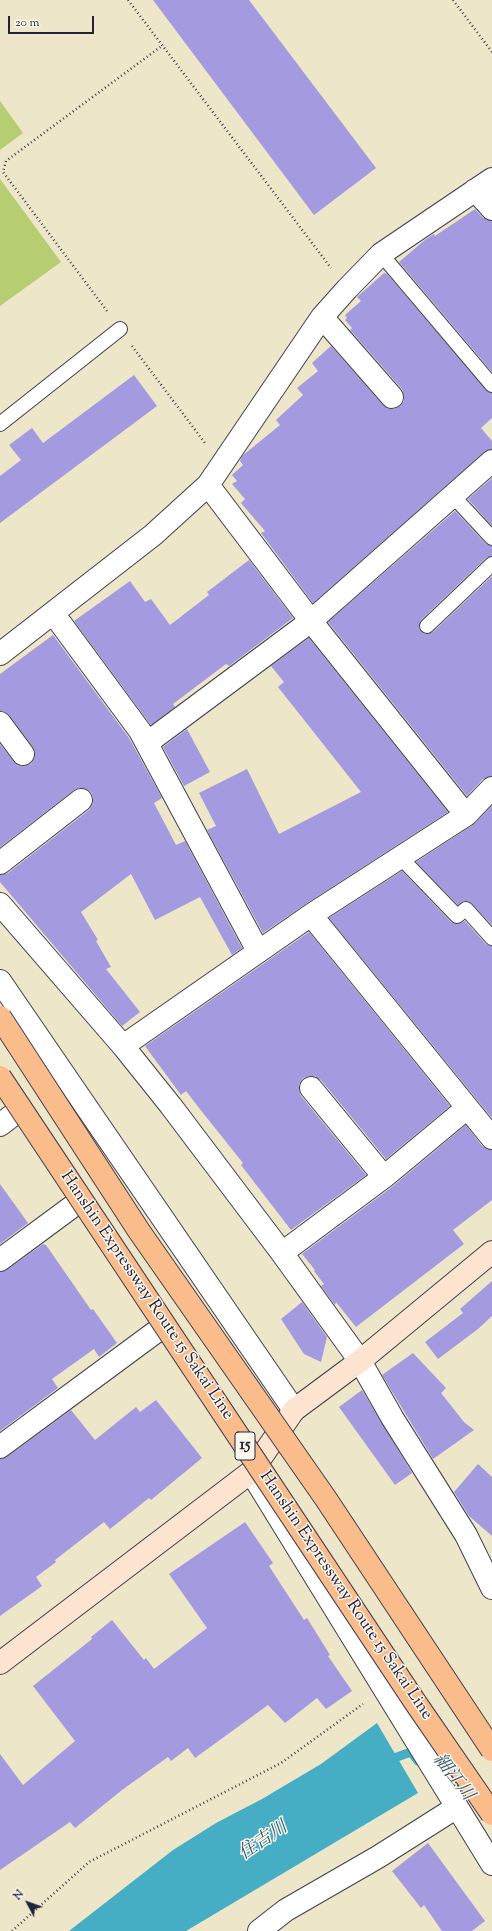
<!DOCTYPE html>
<meta charset="utf-8">
<style>
body{margin:0}
#map{position:relative;width:492px;height:1931px;overflow:hidden;background:#ede6c8;font-family:"Sorts Mill Goudy",serif}
canvas{display:block}
.north{position:absolute;left:8px;top:1883px;width:40px;height:40px;-webkit-text-stroke:3px #fbf7ec;paint-order:stroke;rotate:311deg;font-size:11px;font-weight:700;line-height:16px;text-align:center;color:#22223b}
.north::after{content:'';display:block;margin:auto;width:14px;height:18px;background:#22223b;clip-path:polygon(50% 0,100% 100%,50% 72%,0 100%)}
.scale{position:absolute;left:8px;top:16px;width:86px;height:18px;box-sizing:border-box;border:2px solid #22223b;border-top:0;padding-left:5px;font-size:12px;line-height:14px;white-space:nowrap;color:#22223b;-webkit-text-stroke:3px #fbf7ec;paint-order:stroke}
</style>
<div id="map">
<canvas width="492" height="1931"></canvas>
<div class="north">N</div>
<div class="scale">20 m</div>
</div>
<script>
const context = document.querySelector('canvas').getContext('2d');
context.lineJoin = 'round';
function fillPath(path, color) {
  context.fillStyle = color;
  context.fill(path, 'evenodd');
}
function poly(rows) {
  const path = new Path2D();
  for (const r of rows) {
    path.moveTo(r[0], r[1]);
    for (let i = 2; i < r.length; i += 2) path.lineTo(r[i], r[i + 1]);
  }
  return path;
}
function strokePath(path, color, width, dash) {
  context.strokeStyle = color;
  context.lineWidth = width;
  context.lineCap = dash ? 'butt' : 'round';
  context.setLineDash(dash || []);
  context.stroke(path);
}
function drawText(font, color, halo, rows, align = 'center') {
  context.font = font + ' "Sorts Mill Goudy","Noto Serif JP",serif';
  context.lineWidth = 3;
  context.setLineDash([]);
  context.textBaseline = 'middle';
  context.strokeStyle = halo;
  context.fillStyle = color;
  for (const [text, x, y, turn = 0] of rows) {
    context.save();
    context.translate(x, y);
    context.rotate((+turn || 0) * Math.PI / 180);
    context.textAlign = isNaN(turn) ? turn : align;
    if (halo) context.strokeText(text, 0, 0);
    context.fillText(text, 0, 0);
    context.restore();
  }
}
fillPath(poly([
 [0,101,23,133,0,150],
 [0,179,61,262,0,306]
]), '#b6cd72');
fillPath(poly([
 [377,1723,418,1793,186,1931,69,1931,173,1850,216,1823,262,1799,321,1764]
]), '#45aec5');
strokePath(poly([
 [397,1757,411,1752,418,1761]
]), '#45aec5', 9);
fillPath(poly([
 [153,0,249,0,376,168,314,215],
 [475,209,483,218,492,221,492,372,399,262,426,239,434,234,435,236],
 [384,273,387,274,486,390,492,393,492,418,481,428,492,441,492,449,484,452,313,603,261,533,265,531,241,503,245,499,232,484,237,481,232,475,243,465,240,461,242,456,280,425,276,420,303,395,297,388,318,371,312,363,331,346,383,405,388,409,394,409,400,406,404,401,404,395,402,389,350,330,352,328,345,320,347,318,345,315,361,301,357,297],
 [134,375,157,406,0,523,0,476,21,460,9,445,32,428,43,443],
 [492,478,492,526,468,499],
 [455,511,486,544,492,546,492,556,486,558,421,620,419,628,424,634,433,632,492,576,492,776,483,779,467,796,328,622],
 [249,560,293,618,229,666,226,664,173,704,175,707,151,725,74,621,130,581,145,602,151,599,170,625,209,595,207,592],
 [53,635,129,738,162,798,154,803,176,845,185,841,242,948,232,955,200,897,155,920,131,874,81,912,98,940,96,941,111,967,106,969,140,1012,122,1026,0,882,0,875,8,873,89,810,93,804,93,798,91,792,86,789,80,788,74,790,0,847,0,744,13,761,18,766,25,766,31,764,34,759,35,753,33,747,10,716,5,712,0,711,0,674],
 [309,638,448,812,304,905,263,933,207,830,216,826,199,793,247,769,279,834,361,792,278,687,284,682,271,666],
 [187,729,210,772,184,786,163,747],
 [492,806,492,925,469,901,464,901,458,905,416,862,473,825],
 [402,871,451,922,458,924,465,921,486,944,492,946,492,1118,329,918],
 [309,932,450,1106,386,1159,321,1080,315,1076,309,1076,303,1078,299,1084,299,1090,301,1096,366,1175,291,1230,241,1165,243,1163,203,1113,186,1091,181,1095,145,1046],
 [466,1125,482,1146,492,1150,492,1200,453,1230,464,1244,356,1327,336,1302,335,1305,321,1286,324,1284,314,1271,315,1270,302,1254,392,1187],
 [0,1184,28,1223,0,1244],
 [43,1244,46,1245,91,1310,93,1309,117,1343,99,1357,94,1349,52,1379,58,1388,0,1431,0,1272,7,1270],
 [492,1281,492,1316,478,1329,438,1359,425,1342,463,1313,460,1309],
 [302,1302,327,1337,321,1362,304,1354,281,1319],
 [413,1353,446,1388,441,1393,464,1422,474,1430,433,1459,382,1375],
 [362,1390,412,1473,395,1485,339,1407],
 [156,1400,202,1458,151,1500,149,1498,110,1529,104,1522,55,1560,56,1562,36,1577,42,1586,0,1616,0,1459,7,1457,71,1410,95,1440,136,1407,140,1412],
 [478,1464,492,1477,492,1536,469,1516,454,1492],
 [245,1522,273,1563,269,1566,304,1620,307,1618,330,1655,328,1656,352,1691,326,1709,317,1698,285,1723,268,1705,195,1758,188,1748,171,1761,168,1757,122,1790,75,1828,70,1822,0,1870,0,1754,23,1785,75,1741,33,1686,92,1639,91,1637,112,1620,144,1660,146,1658,154,1669,207,1628,169,1574],
 [428,1843,485,1921,472,1931,442,1931,424,1905,421,1908,392,1871]
]), '#a49adf');
const lane = poly([
 [381,254,492,385],
 [0,424,120,329],
 [453,496,492,538],
 [427,626,492,564],
 [401,858,457,916,466,909,492,938]
]);
const street = poly([
 [475,190,492,209],
 [322,317,392,397],
 [208,485,311,621,466,815],
 [53,613,140,731,258,951],
 [0,654,153,535,208,485,322,317,347,289,381,254,492,179],
 [0,723,23,754],
 [147,743,311,621,492,461],
 [0,863,81,800],
 [0,904,123,1046,171,1106,282,1253,360,1361,393,1419,466,1535,492,1588],
 [311,915,492,1138],
 [0,981,294,1410],
 [123,1046,311,915,466,815,492,788],
 [311,1088,384,1177],
 [0,1125,13,1115],
 [282,1253,384,1177,467,1108],
 [0,1260,73,1206],
 [0,1447,157,1331],
 [257,1482,492,1864],
 [259,1931,286,1910,378,1857,457,1807]
]);
const secondary = poly([
 [0,1663,251,1472,294,1410,360,1361,492,1252]
]);
strokePath(lane, '#403f50', 16);
strokePath(street, '#403f50', 24);
strokePath(secondary, '#403f50', 24);
strokePath(poly([
 [128,0,331,268],
 [453,0,492,52],
 [107,311,3,172,6,161,163,45],
 [132,346,205,443],
 [12,1931,89,1862,281,1763,363,1704]
]), '#403f50', 2.5, [1, 3]);
strokePath(lane, '#fff', 14);
strokePath(street, '#fff', 22);
strokePath(secondary, '#fde4d0', 22);
const highwayBridge = poly([
 [0,1017,139,1231,326,1499,492,1750],
 [0,1077,415,1702,492,1814]
]);
strokePath(highwayBridge, '#403f50', 24, []);
strokePath(highwayBridge, '#f9bc8a', 22);
for (const [x, y, w] of [
 [245,1446,20]
]) {
  const box = new Path2D();
  box.roundRect(x - w / 2, y - 14, w, 28, 3);
  context.fillStyle = '#fbf7ec';
  context.fill(box);
  strokePath(box, '#22223b', 1);
}
drawText('bold 16px', '#22223b', null, [
 ["15",245,1446]
]);
drawText('17px', '#22223b', '#fbf7ec', [
 ["Hanshin Expressway Route 15 Sakai Line",146,1296,56],
 ["Hanshin Expressway Route 15 Sakai Line",345,1596,56]
]);
drawText('italic 18px', '#305a72', '#fbf7ec', [
 ["細江川",452,1778,52],
 ["住吉川",264,1842,-34]
]);
</script>
